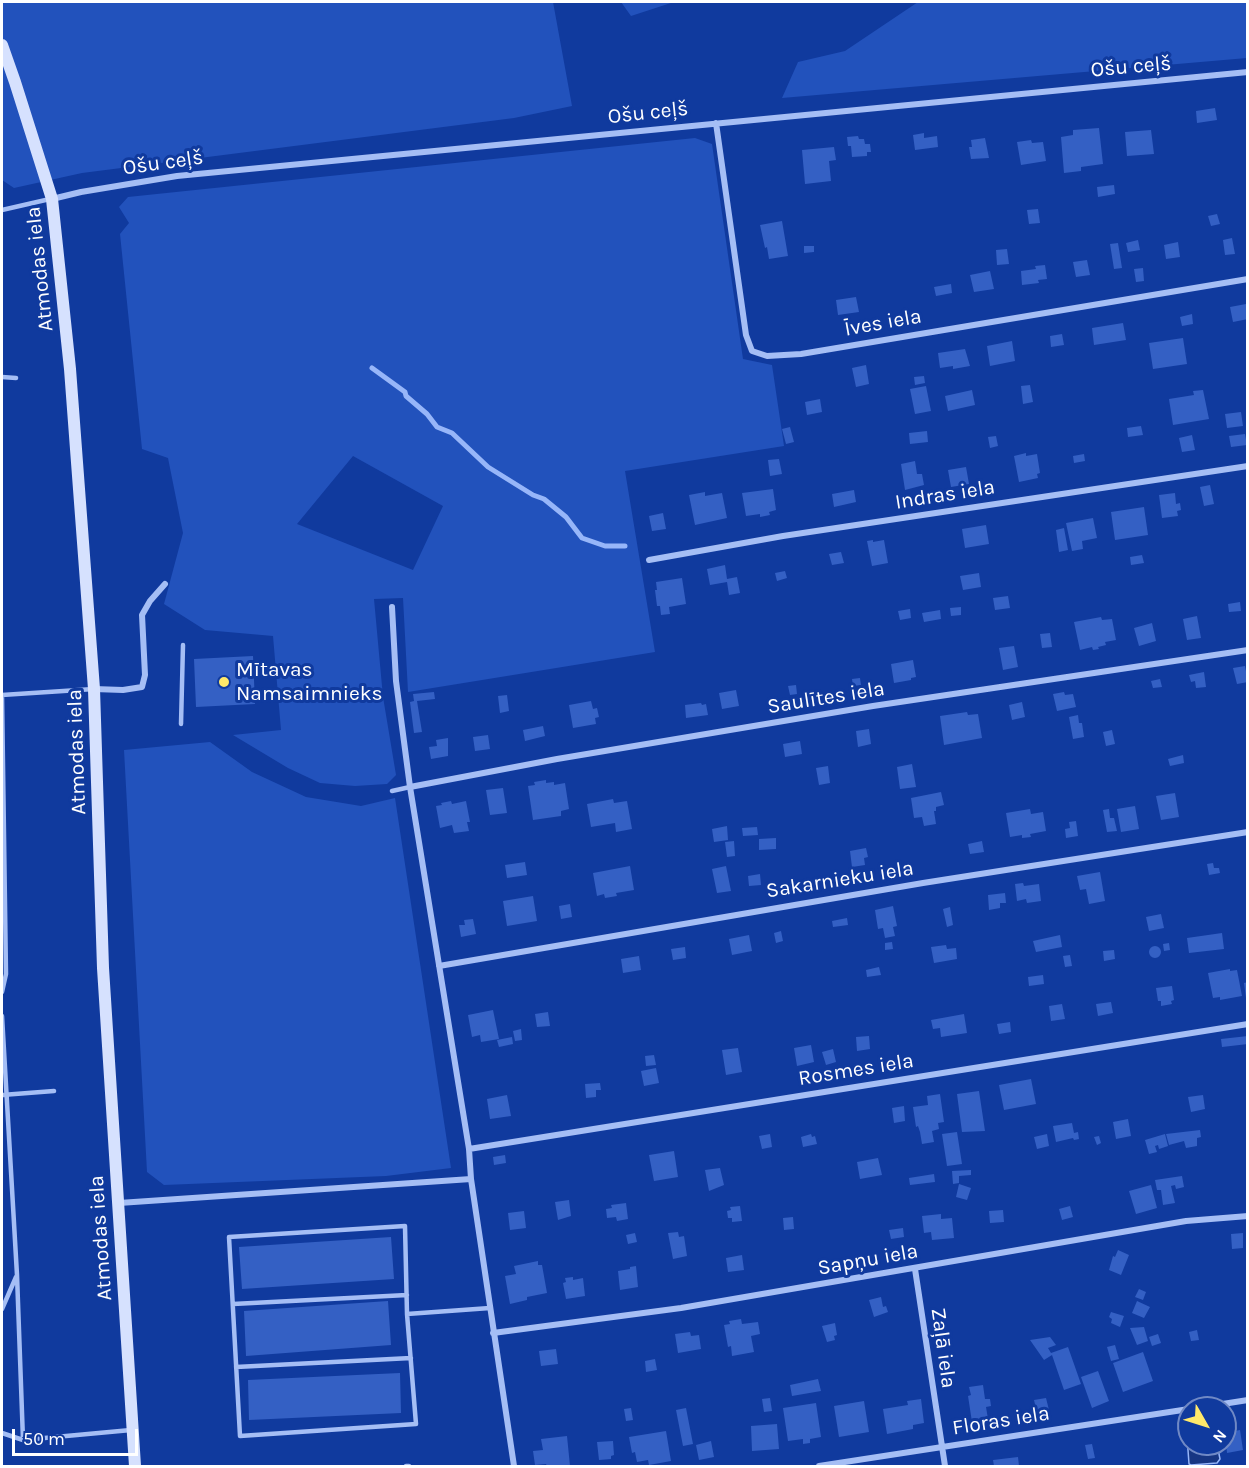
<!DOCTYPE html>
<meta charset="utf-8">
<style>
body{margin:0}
#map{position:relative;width:1249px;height:1468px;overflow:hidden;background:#103a9e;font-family:Karla,sans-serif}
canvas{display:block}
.frame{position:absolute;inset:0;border:3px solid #fff;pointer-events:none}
.north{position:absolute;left:1177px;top:1396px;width:60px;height:60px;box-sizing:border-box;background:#103a9e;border:2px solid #7089c5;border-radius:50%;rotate:129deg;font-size:16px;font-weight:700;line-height:24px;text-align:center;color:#fff}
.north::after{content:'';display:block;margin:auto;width:21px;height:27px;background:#ffe96a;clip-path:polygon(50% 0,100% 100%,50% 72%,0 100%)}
.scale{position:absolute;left:12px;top:1429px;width:126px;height:27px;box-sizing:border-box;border:3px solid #fff;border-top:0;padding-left:8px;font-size:18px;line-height:21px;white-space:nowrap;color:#fff;-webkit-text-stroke:4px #103a9e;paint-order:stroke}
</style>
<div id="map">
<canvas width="1249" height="1468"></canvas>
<div class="frame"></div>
<div class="north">N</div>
<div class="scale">50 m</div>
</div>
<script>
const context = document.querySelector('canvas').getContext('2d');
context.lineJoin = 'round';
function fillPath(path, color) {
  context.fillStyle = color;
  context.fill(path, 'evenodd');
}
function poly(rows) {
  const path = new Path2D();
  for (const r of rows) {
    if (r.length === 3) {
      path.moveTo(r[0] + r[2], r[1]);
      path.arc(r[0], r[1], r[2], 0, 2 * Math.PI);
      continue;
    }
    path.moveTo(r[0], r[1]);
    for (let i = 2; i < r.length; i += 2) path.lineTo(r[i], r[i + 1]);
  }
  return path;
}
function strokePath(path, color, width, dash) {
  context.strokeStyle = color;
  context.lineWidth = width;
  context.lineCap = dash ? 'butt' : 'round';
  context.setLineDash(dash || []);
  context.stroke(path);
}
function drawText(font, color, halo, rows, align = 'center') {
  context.font = font + ' Karla,sans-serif';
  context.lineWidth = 6;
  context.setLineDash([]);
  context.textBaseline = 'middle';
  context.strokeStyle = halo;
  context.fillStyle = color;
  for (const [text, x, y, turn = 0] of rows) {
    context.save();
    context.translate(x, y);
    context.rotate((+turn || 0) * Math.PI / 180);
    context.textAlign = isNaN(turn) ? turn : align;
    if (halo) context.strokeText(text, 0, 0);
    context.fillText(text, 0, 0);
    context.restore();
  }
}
fillPath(poly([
 [2,2,553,2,572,106,514,118,82,173,14,188,2,180],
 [621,2,674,2,631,16],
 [918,2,1247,2,1247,58,782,98,798,62,845,51],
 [695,138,712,144,743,359,772,365,784,446,625,471,655,652,408,692,403,598,374,599,383,697,396,775,387,784,355,786,320,783,288,768,233,735,281,730,273,636,205,630,164,604,183,533,168,458,142,449,120,234,129,223,119,207,128,197],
 [353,456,443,506,413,570,297,524],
 [210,742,252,772,306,797,361,806,395,798,451,1168,386,1176,164,1185,147,1172,124,750]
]), '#2252bc');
const water = poly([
 [1189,1435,1189,1444,1217,1444,1220,1459,1217,1463,1191,1465,1189,1464,1187,1436,1189,1435]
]);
fillPath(water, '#173683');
strokePath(water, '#97b6f9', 1.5);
strokePath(poly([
 [372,368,405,392,406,396,427,414,437,427,452,433,488,467,533,495,544,499,566,517,582,538,605,546,625,546]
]), '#97b6f9', 5);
fillPath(poly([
 [1215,108,1217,120,1197,123,1196,111],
 [1099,128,1103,164,1081,167,1081,171,1064,173,1061,137,1073,135,1073,130],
 [1151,130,1154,154,1127,156,1125,132],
 [924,133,924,138,937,136,938,147,915,150,913,135],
 [858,136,859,139,864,139,865,144,870,144,871,152,867,152,867,156,852,157,851,146,848,146,847,137],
 [985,138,989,158,971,159,969,147,972,147,971,140],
 [1031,140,1032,143,1043,142,1046,161,1021,165,1017,142],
 [834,147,836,160,829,161,831,181,805,184,802,150],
 [1114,185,1115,194,1098,197,1097,187],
 [1038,209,1040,223,1029,224,1027,210],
 [1217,214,1220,224,1211,226,1208,216],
 [782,221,788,256,769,259,767,247,765,248,760,225],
 [1232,238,1235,254,1225,255,1223,240],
 [1138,240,1140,250,1128,252,1126,243],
 [1178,242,1180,257,1166,259,1164,245],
 [1118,243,1122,268,1114,269,1110,244],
 [804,246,814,246,814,252,804,253],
 [1007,249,1009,264,997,265,996,250],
 [1087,260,1090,275,1076,277,1073,262],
 [1045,265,1047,279,1038,280,1039,283,1022,285,1021,271,1036,269,1035,266],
 [1143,268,1144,281,1136,282,1134,269],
 [990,271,994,289,974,292,970,275],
 [951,284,952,293,936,296,934,287],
 [856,297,859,312,838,315,836,300],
 [1246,304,1248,319,1233,322,1230,307],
 [1192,314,1193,324,1182,326,1180,317],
 [1123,323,1126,340,1094,345,1092,328],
 [1062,334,1064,345,1051,347,1050,336],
 [1183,338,1187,364,1153,369,1149,343],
 [1012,341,1015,361,990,366,987,346],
 [965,349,970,366,953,369,953,366,940,368,938,353],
 [866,365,869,384,856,387,852,368],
 [924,376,925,383,915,385,914,377],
 [1030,385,1033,402,1023,404,1021,386],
 [926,386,931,411,915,414,910,389],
 [972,390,975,405,948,411,945,396],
 [1203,390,1209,419,1173,425,1169,399,1194,395,1193,391],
 [820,399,822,412,807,415,805,402],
 [1241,412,1243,426,1227,428,1225,414],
 [1141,426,1143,435,1128,437,1127,428],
 [790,427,794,442,786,444,782,429],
 [927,431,928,442,910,444,909,433],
 [1245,434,1247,445,1231,447,1229,436],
 [1192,435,1195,450,1182,452,1179,438],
 [996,436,998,446,990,448,988,437],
 [1026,453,1026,456,1037,454,1040,473,1037,474,1038,478,1019,482,1014,456],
 [1084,454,1085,461,1074,463,1073,456],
 [779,459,782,474,770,476,768,460],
 [915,461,917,474,922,474,924,485,905,490,901,464],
 [966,467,969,484,951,487,948,470],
 [1210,485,1214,504,1204,506,1200,487],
 [773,489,776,510,769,512,770,515,760,517,760,514,746,516,742,493],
 [854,490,856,502,834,507,832,494],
 [705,492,705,496,722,493,727,518,695,525,689,495],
 [1175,493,1176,504,1180,503,1181,510,1177,511,1178,516,1162,518,1159,495],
 [1144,507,1148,535,1115,540,1111,512],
 [663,513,666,529,652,531,649,516],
 [1093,518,1097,538,1082,541,1083,549,1072,551,1066,523],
 [986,525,989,544,965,548,962,529],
 [1064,528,1068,550,1059,552,1056,530],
 [873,540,873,542,884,540,888,563,872,566,867,541],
 [841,552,844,563,832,565,829,554],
 [1142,555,1144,563,1131,565,1130,557],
 [725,565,727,579,737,577,740,593,729,595,727,582,710,585,707,569],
 [785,571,787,578,777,581,775,573],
 [979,573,981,587,963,590,960,576],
 [682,578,686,604,669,607,670,614,661,615,660,606,657,606,655,590,657,590,656,582],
 [1008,596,1010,608,995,610,993,598],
 [1240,602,1241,611,1229,612,1228,604],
 [961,607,961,615,951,616,950,608],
 [910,609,911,618,900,620,898,611],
 [940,610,941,619,924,622,922,613],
 [1197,616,1201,638,1187,640,1183,619],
 [1101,617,1102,620,1112,619,1116,640,1105,642,1106,645,1098,647,1099,649,1093,650,1092,647,1080,650,1074,622],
 [1152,623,1156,641,1139,646,1134,628],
 [1050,633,1052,647,1042,648,1040,634],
 [1014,646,1018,667,1003,670,999,648],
 [253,656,255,704,196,707,194,659],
 [913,660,916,677,911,678,911,680,894,683,891,664],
 [1245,666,1248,682,1237,684,1233,668],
 [1204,672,1206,687,1196,688,1195,681,1191,682,1189,675],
 [860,678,861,685,853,686,852,679],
 [1160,679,1162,687,1153,688,1151,681],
 [796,685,797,694,790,695,788,686],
 [736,690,739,706,722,709,719,693],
 [434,692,435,699,417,701,422,732,414,733,410,702,414,701,413,694],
 [1064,692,1065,695,1073,694,1076,707,1057,711,1053,694],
 [507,695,509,711,500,713,498,696],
 [591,701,593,709,597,708,599,717,595,718,596,724,573,728,569,705],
 [1022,702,1025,717,1012,720,1009,705],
 [701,703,702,705,706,704,708,715,686,718,685,705],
 [967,712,968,715,978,714,982,738,944,745,940,716],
 [1078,715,1079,723,1082,723,1084,737,1073,739,1069,717],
 [543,726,545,736,525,741,523,730],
 [869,729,871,744,858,747,856,731],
 [1112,730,1115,744,1106,746,1103,732],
 [488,735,490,749,475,751,473,737],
 [448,738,448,756,431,759,429,747,437,746,436,740],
 [800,741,802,754,785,757,783,744],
 [1183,755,1184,763,1170,766,1168,759],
 [912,764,916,787,900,789,897,767],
 [828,766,830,783,819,785,816,768],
 [546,780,546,783,554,782,554,785,565,783,569,809,561,811,561,816,533,820,528,786,535,785,534,782],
 [503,788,507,813,490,815,486,790],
 [941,792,944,805,936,807,936,811,934,811,936,824,924,826,922,817,914,818,911,798],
 [1175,793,1179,817,1161,820,1156,796],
 [613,799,614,803,627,801,632,829,616,832,615,823,591,827,587,804],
 [451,801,452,804,466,801,470,822,467,822,469,831,454,833,452,825,440,828,436,806,442,805,441,803],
 [1135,806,1139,829,1121,832,1117,809],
 [1030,809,1031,814,1043,812,1046,831,1030,834,1031,837,1022,838,1022,835,1010,837,1006,813],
 [1109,809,1110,818,1114,818,1117,831,1107,832,1103,810],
 [1076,821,1078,836,1066,838,1065,829,1070,828,1069,822],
 [727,826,728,840,714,842,712,829],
 [757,827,758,835,743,836,742,828],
 [776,838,776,849,759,850,759,839],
 [734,841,735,856,727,857,725,842],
 [982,841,984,852,970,854,968,844],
 [866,848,868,857,864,858,865,865,852,867,850,851],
 [525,862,527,875,507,878,505,865],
 [1213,863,1214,868,1219,868,1220,873,1209,875,1207,864],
 [630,866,634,890,616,893,617,896,605,898,604,894,597,896,593,873],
 [726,866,731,891,717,893,712,869],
 [1100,872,1105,901,1089,904,1086,889,1080,890,1077,876],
 [760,874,761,885,749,886,748,876],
 [1023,883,1024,886,1039,884,1041,901,1027,903,1026,899,1017,901,1015,884],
 [1005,893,1006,903,1000,903,1000,908,989,910,988,895],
 [533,896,537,921,507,926,503,901],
 [570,904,572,917,561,919,559,906],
 [893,906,897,926,893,927,895,936,885,938,883,928,878,929,875,910],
 [950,907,953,925,947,927,943,909],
 [1161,914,1164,928,1149,931,1146,917],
 [847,918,848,925,833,927,832,921],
 [473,919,476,934,461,937,459,925,465,925,464,920],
 [781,931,783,941,776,943,774,933],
 [1222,933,1224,949,1189,953,1187,938],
 [749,935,752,951,732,955,729,939],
 [1060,935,1062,947,1036,952,1033,941],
 [892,942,893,949,885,950,885,943],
 [1169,943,1170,950,1164,951,1163,944],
 [946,945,947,949,956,948,957,959,934,963,931,947],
 [1155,952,6],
 [685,947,686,958,673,960,671,949],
 [1114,950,1115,959,1104,961,1103,951],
 [1070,955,1072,966,1065,967,1063,956],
 [639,956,641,970,623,973,621,959],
 [879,967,881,975,867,977,866,970],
 [1230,969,1230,971,1237,970,1242,996,1220,1000,1220,997,1213,998,1208,973],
 [1043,975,1044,984,1029,986,1028,977],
 [1248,982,1248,998,1246,998,1244,983],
 [1172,986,1174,1000,1171,1001,1172,1004,1161,1006,1161,1001,1158,1001,1156,988],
 [1111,1002,1113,1013,1098,1016,1096,1004],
 [1062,1004,1065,1019,1051,1021,1049,1006],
 [493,1010,499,1039,481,1042,480,1035,472,1037,468,1015],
 [548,1012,550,1026,537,1027,535,1014],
 [964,1014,967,1033,941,1037,940,1028,933,1029,931,1020],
 [1010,1022,1011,1032,999,1034,997,1024],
 [521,1029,522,1040,515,1041,513,1031],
 [869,1036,870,1049,857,1051,856,1037],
 [1248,1036,1248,1044,1222,1047,1221,1039],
 [512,1037,513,1044,499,1047,497,1040],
 [811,1045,814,1062,797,1066,794,1048],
 [738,1048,742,1072,726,1075,722,1050],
 [833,1049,836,1062,826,1065,822,1052],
 [654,1055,656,1065,646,1066,645,1056],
 [656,1068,659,1083,644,1086,641,1071],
 [1031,1079,1036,1104,1004,1110,999,1085],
 [600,1083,601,1090,596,1090,596,1097,586,1098,585,1084],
 [979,1091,985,1131,962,1132,957,1094],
 [940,1094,944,1122,938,1123,939,1129,932,1131,934,1142,922,1144,920,1132,918,1126,916,1127,913,1107,928,1105,927,1096],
 [507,1095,511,1116,490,1119,487,1099],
 [1203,1095,1205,1109,1191,1112,1188,1097],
 [904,1106,905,1121,894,1123,892,1108],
 [1128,1119,1131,1136,1116,1139,1113,1122],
 [1072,1123,1074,1133,1078,1132,1079,1139,1074,1140,1073,1138,1056,1142,1053,1126],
 [1200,1130,1201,1137,1197,1138,1197,1146,1186,1148,1184,1141,1169,1145,1166,1134],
 [957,1132,962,1164,947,1166,942,1134],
 [770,1134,772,1147,762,1149,759,1136],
 [811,1134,812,1137,815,1136,817,1144,803,1147,801,1137],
 [1047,1134,1049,1146,1037,1149,1034,1137],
 [1165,1134,1168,1146,1159,1149,1158,1145,1155,1146,1157,1152,1149,1154,1145,1140],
 [1099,1136,1101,1143,1097,1145,1094,1137],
 [674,1151,678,1177,654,1181,649,1155],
 [505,1155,506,1163,494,1165,493,1157],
 [878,1158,882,1175,860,1179,857,1162],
 [720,1168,724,1185,709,1191,705,1170],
 [971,1170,971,1175,959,1176,959,1183,953,1184,952,1171],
 [934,1174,935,1182,910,1185,909,1178],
 [1182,1176,1184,1187,1176,1189,1175,1185,1171,1186,1175,1203,1163,1205,1161,1190,1157,1190,1155,1180],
 [959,1184,971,1188,967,1200,956,1197],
 [1151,1185,1157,1208,1136,1214,1129,1191],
 [569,1200,571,1216,558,1220,555,1202],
 [626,1203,628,1219,617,1221,616,1217,607,1218,606,1209,612,1208,611,1205],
 [740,1206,742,1221,732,1222,732,1218,728,1218,727,1211,731,1210,730,1207],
 [1070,1206,1073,1217,1062,1220,1059,1209],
 [1003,1210,1004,1222,990,1223,989,1211],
 [524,1211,526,1228,510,1230,508,1213],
 [941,1214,941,1219,952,1218,954,1238,932,1240,931,1232,924,1233,922,1216],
 [793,1217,794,1229,784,1230,783,1218],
 [903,1228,904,1237,891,1239,889,1230],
 [678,1232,679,1237,684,1236,687,1256,673,1259,668,1233],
 [635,1233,637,1242,628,1244,626,1235],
 [1243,1233,1243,1248,1232,1249,1231,1234],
 [391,1237,394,1279,242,1289,239,1247],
 [1118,1250,1129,1255,1121,1275,1109,1270,1113,1256,1115,1257],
 [742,1255,744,1270,728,1272,726,1258],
 [538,1261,538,1265,542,1265,547,1293,527,1297,527,1300,510,1304,505,1276,516,1274,514,1266],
 [636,1266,638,1287,620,1290,618,1271,630,1269,630,1267],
 [573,1277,573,1280,583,1278,585,1296,566,1299,563,1283,566,1282,565,1278],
 [1139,1289,1146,1292,1143,1300,1135,1297],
 [881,1297,883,1307,886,1306,888,1312,874,1317,869,1300],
 [388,1301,391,1345,246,1356,244,1311],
 [1137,1301,1150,1307,1144,1318,1132,1313],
 [1111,1312,1124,1316,1120,1327,1111,1323,1112,1319,1109,1317],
 [741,1319,742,1324,758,1322,760,1334,751,1336,754,1352,732,1356,731,1346,728,1347,724,1325,730,1324,729,1321],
 [835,1323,837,1335,834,1336,835,1340,827,1342,822,1326],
 [1144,1327,1148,1341,1137,1345,1130,1328],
 [1197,1330,1199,1340,1191,1341,1189,1332],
 [690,1332,691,1336,699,1335,701,1349,678,1353,675,1334],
 [1158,1334,1161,1343,1152,1346,1149,1337],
 [1050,1337,1056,1345,1048,1348,1051,1353,1068,1347,1081,1384,1064,1390,1052,1355,1044,1360,1030,1340],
 [1115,1345,1119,1359,1111,1361,1107,1347],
 [556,1349,558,1364,541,1366,539,1351],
 [1143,1352,1153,1381,1123,1392,1113,1363],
 [655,1359,657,1370,646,1372,645,1361],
 [1098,1371,1109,1401,1092,1408,1081,1377],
 [400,1373,401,1413,249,1420,248,1380],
 [818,1379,821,1391,792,1396,790,1385],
 [983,1385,985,1399,990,1399,991,1406,986,1407,988,1419,972,1422,968,1396,971,1395,969,1387],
 [770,1398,772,1411,764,1412,762,1399],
 [1046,1398,1049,1410,1037,1413,1034,1400],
 [921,1399,924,1423,913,1425,913,1429,887,1434,883,1409,908,1405,907,1401],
 [864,1401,869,1432,839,1437,834,1406],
 [816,1403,821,1437,810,1439,810,1443,803,1444,803,1439,788,1441,783,1408],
 [631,1408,633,1420,626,1421,624,1409],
 [686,1408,693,1444,683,1446,676,1410],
 [777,1424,779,1449,752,1451,751,1426],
 [1240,1430,1243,1450,1227,1453,1225,1433],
 [666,1431,671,1461,649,1465,648,1460,637,1462,635,1452,632,1453,629,1437],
 [567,1436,570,1466,547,1466,546,1464,535,1465,533,1451,543,1450,541,1439],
 [613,1441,614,1455,611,1456,611,1459,599,1460,597,1442],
 [711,1441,714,1457,699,1460,696,1445],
 [1092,1444,1095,1458,1088,1459,1085,1445],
 [1018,1457,1019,1466,994,1466,993,1460]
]), '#3460c4');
strokePath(poly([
 [2,210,50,199],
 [2,377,16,378],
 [181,724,183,645],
 [392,791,410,787],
 [2,992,6,974,2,695,94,689],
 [2,1016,17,1275,23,1440],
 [2,1095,54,1091],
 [233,1304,407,1295],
 [2,1309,16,1277],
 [407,1314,416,1424,240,1436,229,1237,405,1226,407,1314,490,1308],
 [236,1367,411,1358],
 [2,1433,23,1440,131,1430],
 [406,1466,409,1466]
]), '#a5bef5', 4.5);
strokePath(poly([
 [716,123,746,335,752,351,767,356,801,354,1248,279],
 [52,199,81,192,177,176,1248,72],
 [649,560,783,536,1248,466],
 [392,607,396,681,410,787,469,1149,471,1179,514,1466],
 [94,689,123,690,142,687,145,675,142,615,150,601,165,584],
 [410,787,557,759,873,706,1248,650],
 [439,966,923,883,1248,832],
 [469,1149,1248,1024],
 [119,1203,471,1179],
 [915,1269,945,1466],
 [493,1333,681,1308,1186,1221,1248,1216],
 [1197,1408,1248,1400],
 [819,1466,1189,1409]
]), '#a5bef5', 6);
strokePath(poly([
 [2,45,15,82,52,199,70,369,94,689,103,968,135,1466]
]), '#d6e1fe', 12);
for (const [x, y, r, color] of [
 [224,682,6,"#ffe96a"]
]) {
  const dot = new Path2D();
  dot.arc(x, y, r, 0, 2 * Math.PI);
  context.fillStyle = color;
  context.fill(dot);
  strokePath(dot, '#103a9e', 2);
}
drawText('21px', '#fff', '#103a9e', [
 ["Ošu ceļš",1131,67,-5],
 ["Ošu ceļš",648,113,-6],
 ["Ošu ceļš",163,163,-8],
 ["Atmodas iela",40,269,-96],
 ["Īves iela",883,323,-10],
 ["Indras iela",945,495,-9],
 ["Saulītes iela",826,698,-9],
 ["Atmodas iela",77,752,-92],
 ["Sakarnieku iela",840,880,-9],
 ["Rosmes iela",856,1070,-9],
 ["Atmodas iela",101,1238,-94],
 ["Sapņu iela",868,1260,-10],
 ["Zaļā iela",943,1348,82],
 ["Floras iela",1001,1421,-9]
]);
drawText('21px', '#fff', '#103a9e', [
 ["Mītavas",236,670],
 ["Namsaimnieks",236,694]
], 'left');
</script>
